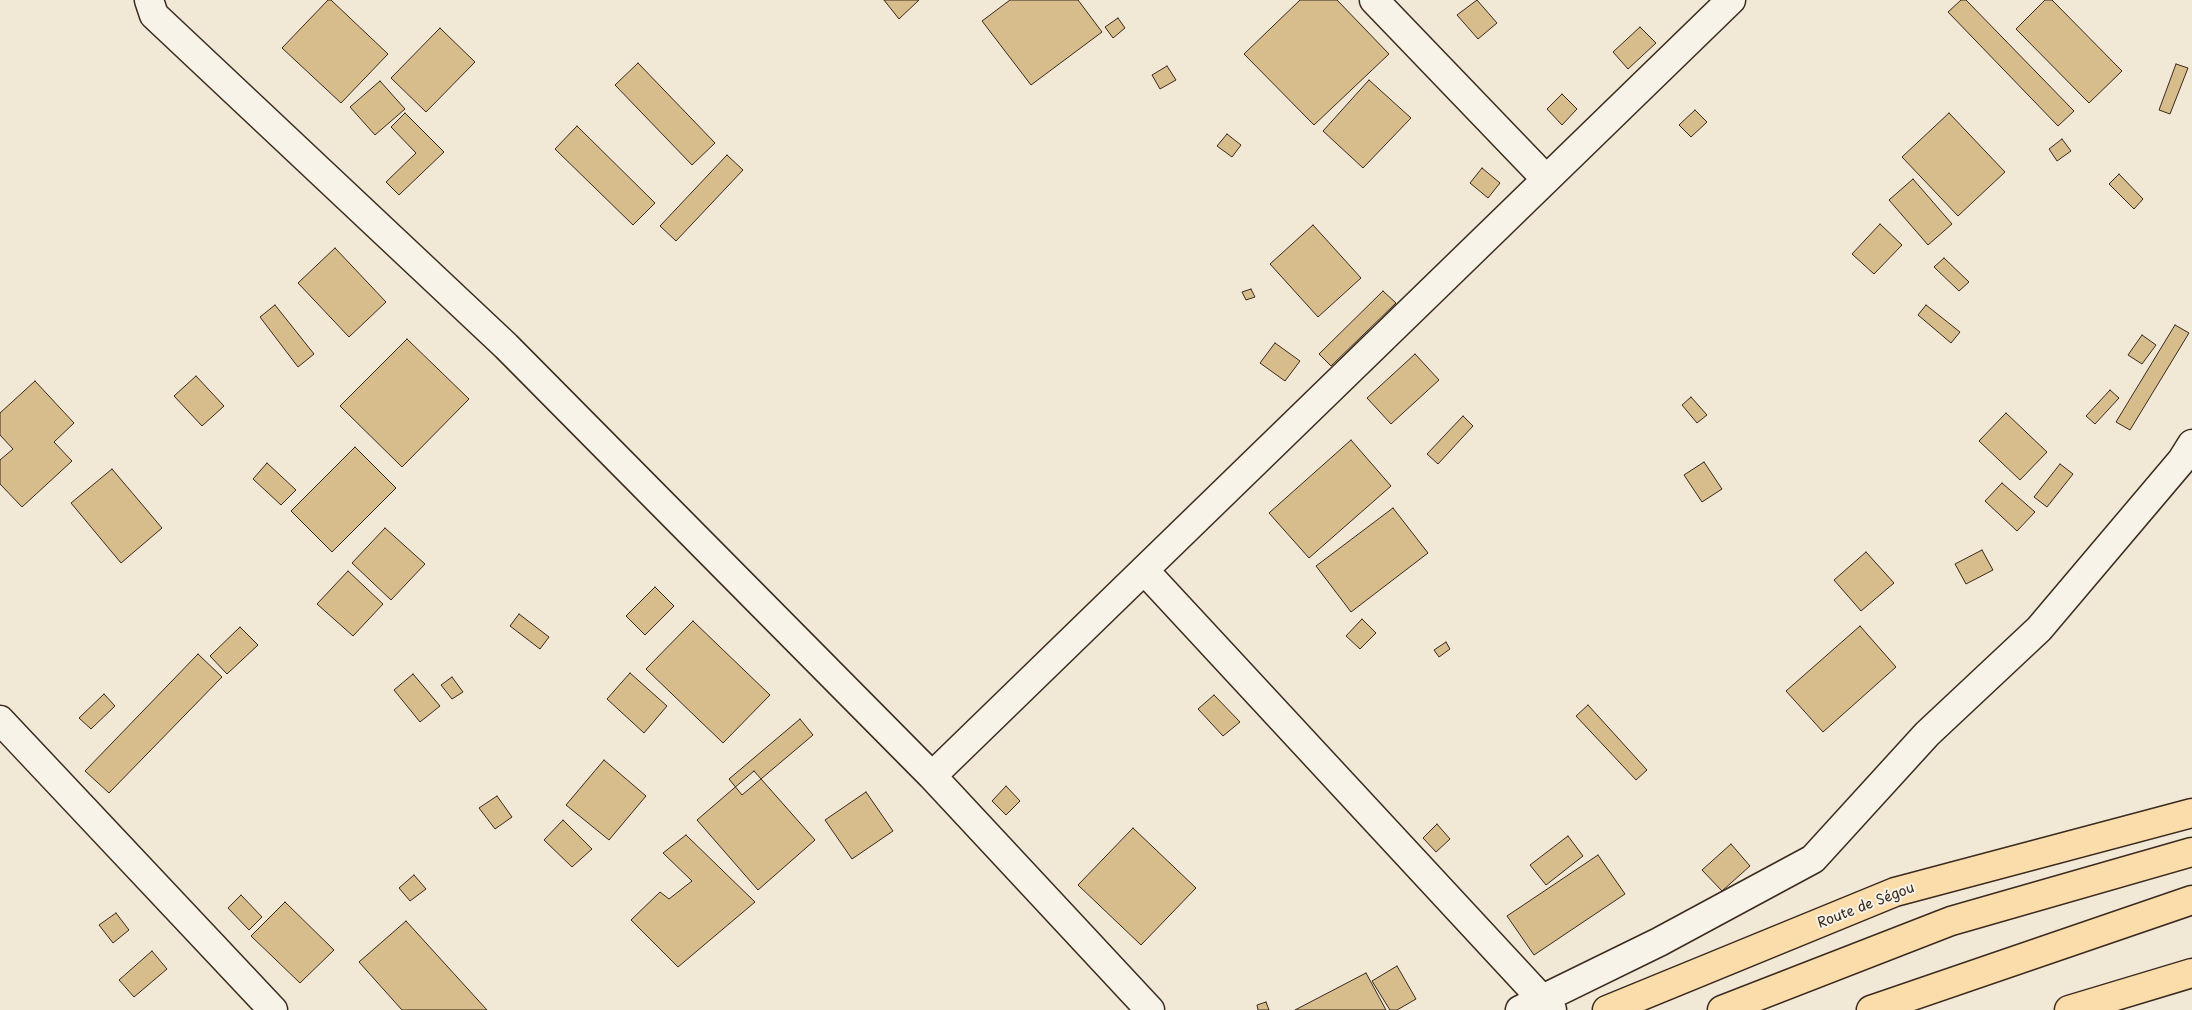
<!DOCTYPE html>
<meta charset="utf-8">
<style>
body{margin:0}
canvas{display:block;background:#f1e8d6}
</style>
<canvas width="2192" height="1010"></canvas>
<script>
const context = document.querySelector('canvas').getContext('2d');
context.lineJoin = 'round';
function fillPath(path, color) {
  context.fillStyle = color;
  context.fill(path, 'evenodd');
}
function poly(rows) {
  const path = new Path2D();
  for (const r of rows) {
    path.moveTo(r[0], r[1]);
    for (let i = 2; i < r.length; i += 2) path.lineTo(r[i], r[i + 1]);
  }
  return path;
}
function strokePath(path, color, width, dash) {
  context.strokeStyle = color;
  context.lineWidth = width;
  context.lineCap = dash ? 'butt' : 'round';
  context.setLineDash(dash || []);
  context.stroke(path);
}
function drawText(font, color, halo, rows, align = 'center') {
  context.font = font + ' "Playpen Sans",sans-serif';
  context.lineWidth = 4;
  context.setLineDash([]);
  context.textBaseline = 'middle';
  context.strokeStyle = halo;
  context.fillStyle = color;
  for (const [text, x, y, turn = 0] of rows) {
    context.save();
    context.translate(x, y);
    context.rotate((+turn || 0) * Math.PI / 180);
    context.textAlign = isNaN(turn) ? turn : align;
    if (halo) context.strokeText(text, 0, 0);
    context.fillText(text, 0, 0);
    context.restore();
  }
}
const building = poly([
 [328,0,331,0,388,54,341,103,282,48,328,0],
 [884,0,919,0,899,19,884,0],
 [1010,0,1078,0,1102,32,1031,85,982,21,1010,0],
 [1300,0,1337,0,1389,54,1314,125,1244,54,1300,0],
 [1477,0,1497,23,1478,39,1457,15,1477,0],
 [1961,0,1966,0,2074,111,2058,126,1948,12,1961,0],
 [2045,0,2052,0,2122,71,2089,103,2016,29,2045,0],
 [1118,18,1125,28,1113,38,1105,27,1118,18],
 [1640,27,1656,43,1628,69,1613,52,1640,27],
 [440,28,475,62,426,112,391,78,440,28],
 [638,63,715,143,692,165,615,85,638,63],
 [2176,64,2188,68,2170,114,2159,110,2176,64],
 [1167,66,1176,80,1160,89,1152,75,1167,66],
 [1369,80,1411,118,1363,168,1323,131,1369,80],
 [380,81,405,109,375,135,350,107,380,81],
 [1562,94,1577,109,1562,125,1547,109,1562,94],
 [1695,110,1707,122,1691,137,1679,125,1695,110],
 [405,113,444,152,399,195,386,182,416,153,391,127,405,113],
 [1949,113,2005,172,1958,216,1902,157,1949,113],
 [577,126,655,203,633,225,555,149,577,126],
 [1227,134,1241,145,1232,157,1217,146,1227,134],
 [2062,139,2071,151,2057,161,2049,149,2062,139],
 [727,155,743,170,676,241,660,226,727,155],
 [1482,168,1500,183,1488,198,1470,183,1482,168],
 [2119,174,2143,199,2134,209,2109,184,2119,174],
 [1913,179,1952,224,1928,245,1889,200,1913,179],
 [1880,224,1902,245,1874,274,1852,254,1880,224],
 [1313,225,1361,278,1318,317,1270,264,1313,225],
 [335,248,386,302,349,337,298,283,335,248],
 [1944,258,1969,282,1959,291,1934,267,1944,258],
 [1251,289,1255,297,1246,300,1242,292,1251,289],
 [1383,291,1396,303,1331,366,1319,354,1383,291],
 [275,305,314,354,298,367,260,317,275,305],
 [1926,305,1960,332,1951,343,1918,315,1926,305],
 [2175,325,2189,333,2130,430,2116,422,2175,325],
 [2142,335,2156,345,2142,364,2128,355,2142,335],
 [407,339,469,399,402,467,340,406,407,339],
 [1275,343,1300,361,1285,381,1260,363,1275,343],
 [1415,354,1439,380,1391,424,1367,398,1415,354],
 [196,376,224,406,202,426,174,396,196,376],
 [35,381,74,423,54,442,72,461,22,507,0,484,0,460,13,449,0,435,0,413,35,381],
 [2110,390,2119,398,2095,424,2086,416,2110,390],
 [1691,397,1707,415,1697,423,1682,405,1691,397],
 [2006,413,2047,452,2020,480,1979,441,2006,413],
 [1463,416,1473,426,1438,464,1427,454,1463,416],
 [1351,440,1391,486,1309,558,1269,513,1351,440],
 [355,447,396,488,332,552,291,511,355,447],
 [1704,462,1722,489,1702,502,1684,475,1704,462],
 [267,463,296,490,281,505,253,479,267,463],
 [2060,464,2073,474,2047,507,2034,497,2060,464],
 [112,469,162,528,121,563,71,503,112,469],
 [2002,483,2035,512,2017,531,1985,501,2002,483],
 [1393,508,1428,553,1351,612,1316,566,1393,508],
 [385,528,425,564,391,600,352,563,385,528],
 [1982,550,1993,570,1966,584,1955,564,1982,550],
 [1866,552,1894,583,1861,611,1834,580,1866,552],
 [348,571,383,604,353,636,317,604,348,571],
 [655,587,674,606,645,635,626,616,655,587],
 [519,614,549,637,540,649,510,626,519,614],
 [1362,619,1376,633,1360,649,1346,636,1362,619],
 [693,621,770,695,723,743,646,669,693,621],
 [1860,626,1896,667,1823,732,1786,691,1860,626],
 [240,627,258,645,227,674,210,656,240,627],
 [1446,642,1450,649,1439,657,1434,650,1446,642],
 [198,654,222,677,109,793,85,771,198,654],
 [630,673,667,706,644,733,607,699,630,673],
 [413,674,440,706,420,722,394,690,413,674],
 [452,677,463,692,452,699,441,685,452,677],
 [104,694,115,706,91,729,79,718,104,694],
 [1214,695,1240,722,1223,736,1198,709,1214,695],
 [1588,705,1647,770,1636,780,1576,716,1588,705],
 [800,719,813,735,742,795,729,779,800,719],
 [604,760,646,796,609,840,566,805,604,760],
 [754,771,815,840,758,890,697,820,754,771],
 [1006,786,1020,801,1006,815,992,801,1006,786],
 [866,792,893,831,852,859,825,820,866,792],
 [497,796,512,817,495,829,479,808,497,796],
 [563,820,592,849,572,867,544,840,563,820],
 [1437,824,1450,839,1436,852,1423,838,1437,824],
 [1133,828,1196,888,1141,945,1078,885,1133,828],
 [686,835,755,902,678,967,631,920,660,892,669,899,692,881,663,853,686,835],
 [1568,836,1583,856,1546,885,1530,865,1568,836],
 [1731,844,1750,866,1722,891,1702,870,1731,844],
 [1598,855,1625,894,1534,955,1507,916,1598,855],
 [414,875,426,889,410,901,399,888,414,875],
 [241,895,262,917,249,930,228,908,241,895],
 [285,902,334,950,300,983,251,936,285,902],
 [116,913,129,930,113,943,99,925,116,913],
 [406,921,487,1010,402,1010,359,962,406,921],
 [152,951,167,969,134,997,119,980,152,951],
 [1397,966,1416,999,1397,1010,1390,1010,1372,981,1397,966],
 [1366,973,1386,1010,1295,1010,1366,973],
 [1266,1002,1269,1010,1258,1010,1257,1005,1266,1002]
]);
fillPath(building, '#d7bc8c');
strokePath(building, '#3b2a1e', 1);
const minor = poly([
 [149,0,154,15,506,346,932,776,1150,1010],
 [1374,0,1546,179],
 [1144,570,1552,1010],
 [0,720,273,1010],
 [932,776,1731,0],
 [1520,1010,1659,942,1813,859,1927,734,2039,629,2182,460,2192,444]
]);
const major = poly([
 [1607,1010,1895,892,2192,813],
 [2069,1010,2192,973]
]);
const highway = poly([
 [1722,1010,1951,921,2192,852],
 [1871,1010,2192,900]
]);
strokePath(minor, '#3b2a1e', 31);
strokePath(major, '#3b2a1e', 31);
strokePath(highway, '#3b2a1e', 31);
strokePath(minor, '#f7f3e8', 28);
strokePath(major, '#faddab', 28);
strokePath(highway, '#faddab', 28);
drawText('14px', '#3b2a1e', '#f7f3e8', [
 ["Route de Ségou",1866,906,-21]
]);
</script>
